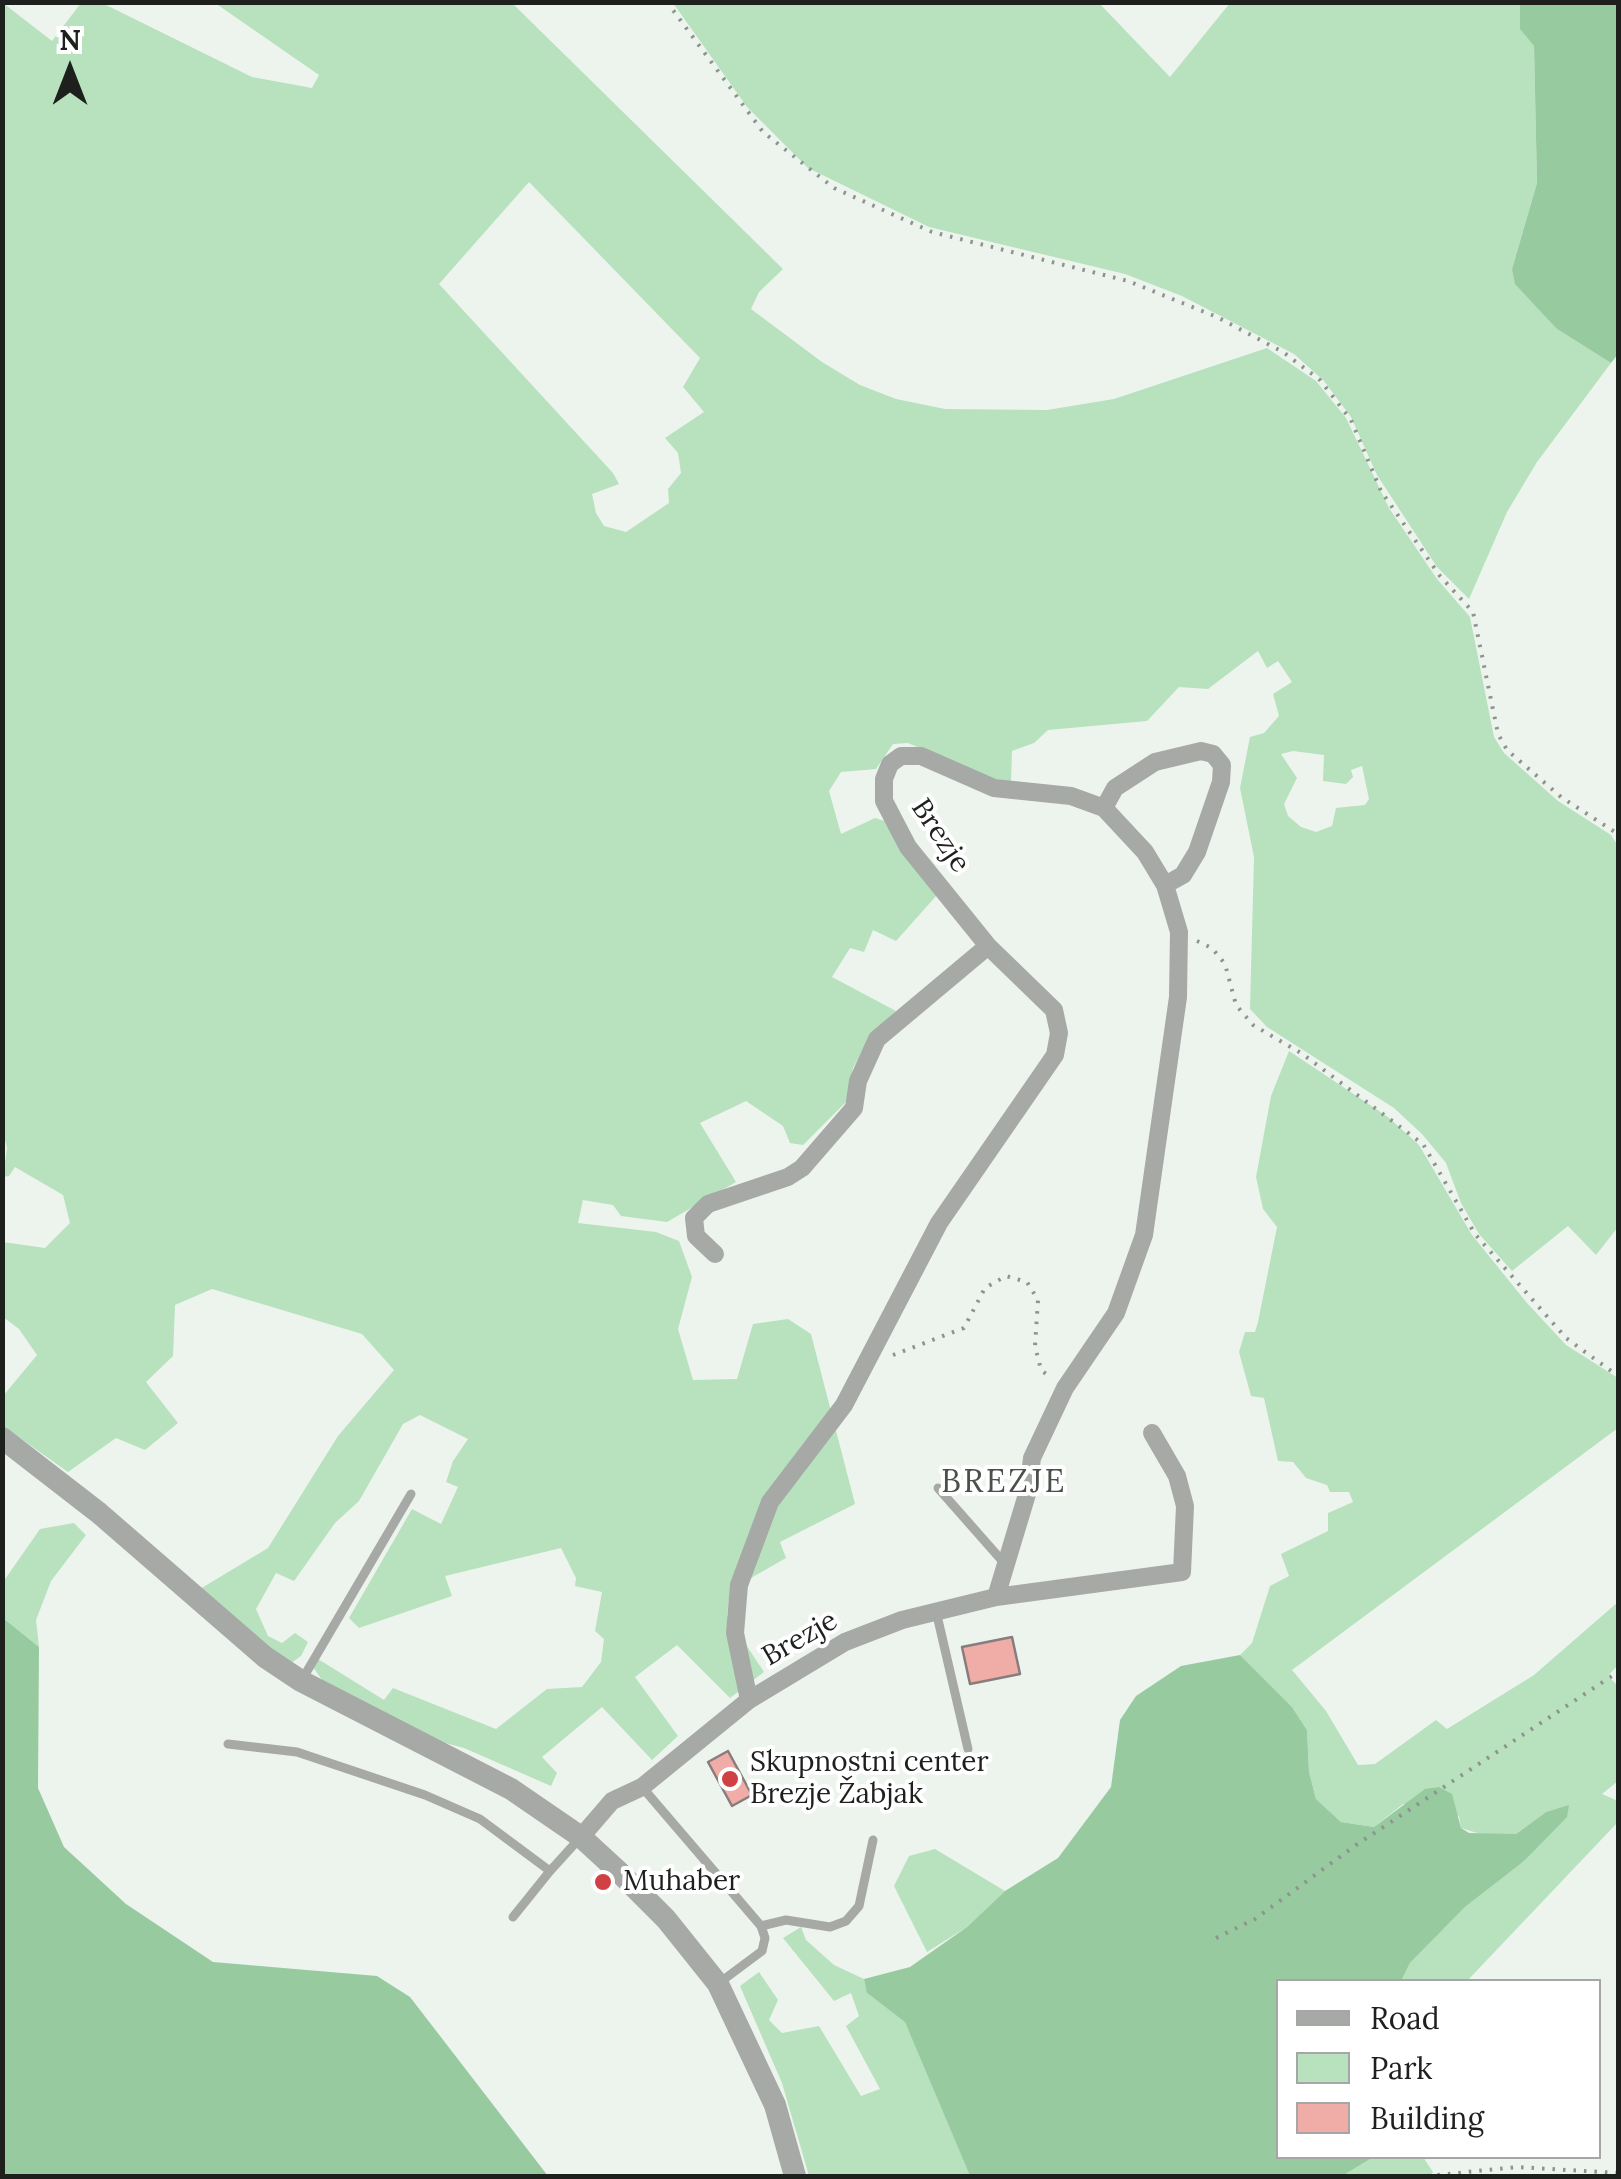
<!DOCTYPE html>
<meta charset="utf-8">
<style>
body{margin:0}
#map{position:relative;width:1621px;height:2179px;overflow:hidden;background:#edf4ee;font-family:Lora,serif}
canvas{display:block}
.frame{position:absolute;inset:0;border:5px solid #1e201e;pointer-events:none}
.legend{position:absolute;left:1276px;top:1979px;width:325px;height:180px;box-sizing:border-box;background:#fff;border:2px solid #a5a6a5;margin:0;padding:12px 18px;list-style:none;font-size:30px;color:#1e201e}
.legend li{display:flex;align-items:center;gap:20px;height:50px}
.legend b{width:50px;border:2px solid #a5a6a5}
.north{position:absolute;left:20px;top:20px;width:100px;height:100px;-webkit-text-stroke:8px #fff;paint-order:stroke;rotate:0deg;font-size:28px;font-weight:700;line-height:40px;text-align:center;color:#1e201e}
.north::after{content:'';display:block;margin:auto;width:35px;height:45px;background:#1e201e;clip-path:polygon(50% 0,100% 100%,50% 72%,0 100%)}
</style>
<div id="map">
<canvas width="1621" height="2179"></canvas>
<div class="frame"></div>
<ul class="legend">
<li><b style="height:12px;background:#a6a9a6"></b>Road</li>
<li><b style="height:28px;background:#b7e2bd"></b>Park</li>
<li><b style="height:28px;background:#f0ada8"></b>Building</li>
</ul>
<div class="north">N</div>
</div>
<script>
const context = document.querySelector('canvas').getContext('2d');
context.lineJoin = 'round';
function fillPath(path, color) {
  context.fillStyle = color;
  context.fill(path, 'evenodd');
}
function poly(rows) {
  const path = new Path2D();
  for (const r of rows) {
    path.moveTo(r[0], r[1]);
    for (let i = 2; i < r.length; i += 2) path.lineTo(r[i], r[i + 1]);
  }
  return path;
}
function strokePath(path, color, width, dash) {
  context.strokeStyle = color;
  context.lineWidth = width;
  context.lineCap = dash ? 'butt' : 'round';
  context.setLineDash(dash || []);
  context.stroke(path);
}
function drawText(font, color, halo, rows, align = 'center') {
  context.font = font + ' Lora,serif';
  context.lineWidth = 8;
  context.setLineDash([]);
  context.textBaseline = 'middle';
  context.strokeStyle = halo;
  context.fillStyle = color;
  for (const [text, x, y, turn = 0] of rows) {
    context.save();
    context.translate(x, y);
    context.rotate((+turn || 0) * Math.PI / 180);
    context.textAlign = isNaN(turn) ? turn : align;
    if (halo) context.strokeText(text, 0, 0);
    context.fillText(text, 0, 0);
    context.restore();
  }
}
fillPath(poly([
 [3,3,52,41,81,3,102,3,252,77,312,88,319,75,215,3,512,3,783,269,759,292,751,309,822,362,860,385,896,399,945,409,1047,410,1114,399,1267,348,1316,381,1346,418,1389,508,1437,579,1470,617,1494,737,1504,753,1558,801,1611,835,1618,846,1618,1227,1596,1255,1568,1226,1512,1271,1479,1234,1461,1203,1446,1163,1422,1134,1394,1108,1267,1027,1250,1009,1254,857,1240,788,1250,737,1264,733,1279,716,1273,694,1292,682,1278,661,1267,668,1258,651,1208,689,1179,687,1147,721,1048,730,1034,743,1012,751,1011,782,989,778,908,743,893,744,876,769,841,772,829,791,841,834,875,818,888,822,937,895,896,941,873,930,864,952,850,948,832,977,896,1011,869,1039,853,1068,848,1100,803,1145,790,1143,783,1126,746,1101,700,1123,736,1182,667,1222,621,1216,613,1205,583,1200,578,1223,656,1232,679,1241,692,1277,678,1329,693,1380,737,1379,753,1324,788,1319,811,1334,855,1504,780,1542,786,1558,730,1590,727,1616,764,1672,730,1698,677,1645,635,1677,678,1736,652,1760,602,1707,542,1757,557,1773,551,1786,464,1748,427,1738,322,1680,313,1667,318,1659,384,1700,393,1688,496,1729,547,1689,582,1687,601,1662,604,1639,595,1631,602,1592,575,1586,576,1578,561,1548,445,1576,452,1596,359,1628,349,1618,412,1509,441,1524,458,1487,446,1482,453,1461,468,1439,420,1415,403,1424,359,1501,335,1523,294,1581,276,1573,256,1609,268,1636,282,1643,295,1633,308,1642,301,1656,291,1663,276,1653,200,1589,268,1548,338,1436,394,1370,362,1334,212,1289,175,1305,173,1356,146,1382,178,1423,145,1450,116,1438,68,1472,3,1426,3,1396,37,1355,19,1329,3,1317,3,1242,45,1248,70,1223,63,1195,15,1167,9,1176,3,1177,7,1148,3,1132],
 [529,182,700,358,683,387,704,412,665,438,678,453,681,473,668,489,669,503,626,532,604,526,596,513,592,494,619,484,613,473,439,284],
 [1293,751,1324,755,1323,781,1346,784,1353,777,1351,770,1362,766,1369,799,1365,805,1336,808,1332,826,1316,832,1301,827,1288,816,1284,804,1297,778,1281,754],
 [673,3,1099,3,1170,77,1230,3,1520,3,1520,28,1534,46,1537,183,1512,269,1557,329,1611,363,1537,462,1507,512,1469,599,1437,567,1377,475,1351,417,1324,381,1294,354,1182,296,1125,274,929,227,808,168,747,107],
 [1289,1051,1388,1117,1419,1145,1472,1235,1527,1303,1566,1345,1618,1378,1618,1428,1292,1670,1326,1711,1358,1765,1375,1764,1436,1720,1447,1729,1534,1675,1618,1602,1618,1665,1608,1676,1618,1686,1618,1781,1602,1794,1618,1801,1618,1822,1467,1981,1401,1981,1410,1963,1465,1907,1523,1862,1568,1806,1546,1812,1516,1834,1490,1837,1461,1828,1459,1816,1403,1804,1374,1827,1341,1822,1316,1799,1309,1772,1307,1730,1292,1707,1240,1655,1252,1643,1270,1586,1289,1576,1281,1554,1328,1531,1328,1513,1353,1502,1349,1492,1330,1492,1327,1485,1306,1478,1293,1462,1278,1461,1264,1398,1251,1396,1239,1352,1245,1332,1255,1332,1258,1322,1277,1227,1263,1209,1256,1177,1271,1096],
 [74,1523,86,1535,51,1581,36,1620,39,1647,3,1618,3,1582,40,1529],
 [935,1849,1005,1891,967,1927,927,1952,894,1886,909,1856],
 [801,1927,806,1940,834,1965,864,1979,868,1994,905,2021,970,2176,809,2176,782,2083,740,1986,759,1972,778,2000,769,2020,782,2033,819,2026,861,2096,880,2089,846,2026,859,2016,851,1993,834,2001,783,1938],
 [1373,2156,1423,2157,1433,2172,1430,2176,1342,2176]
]), '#b7e2bd');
fillPath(poly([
 [1520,3,1618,3,1618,354,1611,363,1557,329,1515,284,1512,269,1537,183,1534,46,1520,29],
 [3,1618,39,1647,38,1788,64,1847,126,1904,213,1962,377,1976,410,1997,548,2176,3,2176],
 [1240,1655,1292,1707,1307,1730,1309,1772,1316,1799,1341,1822,1374,1827,1425,1789,1439,1787,1452,1794,1461,1828,1469,1833,1516,1834,1546,1812,1569,1805,1567,1817,1523,1862,1465,1907,1410,1963,1401,1981,1278,1982,1278,2156,1373,2157,1342,2176,970,2176,905,2022,867,1993,864,1979,910,1967,967,1927,1005,1891,1058,1858,1111,1787,1120,1720,1136,1696,1181,1666]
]), '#97ca9f');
const building = poly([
 [1012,1637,1020,1674,970,1684,962,1647,1012,1637],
 [728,1751,752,1795,732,1806,708,1762,728,1751]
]);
fillPath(building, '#f0ada8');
strokePath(building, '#867d7c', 2.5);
strokePath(poly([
 [667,2,763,132,834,188,932,232,1128,281,1217,317,1283,352,1320,380,1351,420,1381,491,1440,576,1473,612,1498,734,1507,750,1561,797,1618,834],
 [1197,941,1212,948,1225,964,1236,1005,1253,1025,1301,1053,1423,1144,1475,1234,1566,1338,1618,1376],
 [893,1355,964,1328,985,1288,1006,1276,1027,1282,1038,1300,1035,1346,1041,1370,1050,1377],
 [1216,1938,1255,1919,1356,1845,1618,1672],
 [1427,2176,1517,2167,1618,2173]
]), '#8e938e', 4, [2.5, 8]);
strokePath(poly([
 [938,1488,1005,1564],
 [936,1611,968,1749],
 [303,1678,411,1494],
 [228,1744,297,1752,425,1795,480,1819,550,1871,579,1839],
 [642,1787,761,1926,765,1938,762,1951,719,1983],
 [513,1917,550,1871],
 [761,1926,786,1920,830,1927,846,1921,859,1906,873,1840]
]), '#a6a9a6', 9);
strokePath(poly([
 [1104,808,1115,788,1155,762,1201,751,1213,754,1222,765,1221,782,1197,852,1183,875,1165,885],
 [715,1254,696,1236,694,1218,708,1204,788,1177,802,1168,854,1108,858,1081,877,1039,988,946],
 [749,1700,735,1633,739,1585,770,1502,844,1405,939,1223,1055,1055,1059,1033,1054,1010,988,946,908,847,884,801,884,779,890,764,901,756,921,756,994,788,1071,796,1104,808,1145,852,1165,885,1179,932,1178,997,1144,1235,1116,1313,1065,1388,1032,1458,1028,1491,996,1597],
 [581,1837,612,1801,642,1787,749,1700,845,1642,902,1620,996,1597,1182,1572,1185,1506,1177,1476,1152,1433]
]), '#a6a9a6', 18);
strokePath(poly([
 [2,1438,99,1513,265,1657,301,1681,511,1789,581,1837,618,1871,666,1919,718,1984,775,2105,795,2176]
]), '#a6a9a6', 22);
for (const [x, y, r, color] of [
 [730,1779,10,"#d04144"],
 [603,1882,10,"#d04144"]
]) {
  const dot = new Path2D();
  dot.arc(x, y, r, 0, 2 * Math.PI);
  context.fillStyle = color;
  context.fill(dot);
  strokePath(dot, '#fff', 4);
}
drawText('28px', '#1e201e', '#fff', [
 ["Brezje",940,836,56],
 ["Brezje",800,1639,-30]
]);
drawText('28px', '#1e201e', '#fff', [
 ["Skupnostni center",750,1763],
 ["Brezje Žabjak",750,1795],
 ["Muhaber",623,1882]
], 'left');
context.letterSpacing = '2.5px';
drawText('32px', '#4b504b', '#fff', [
 ["BREZJE",1004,1483]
]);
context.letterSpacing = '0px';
</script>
